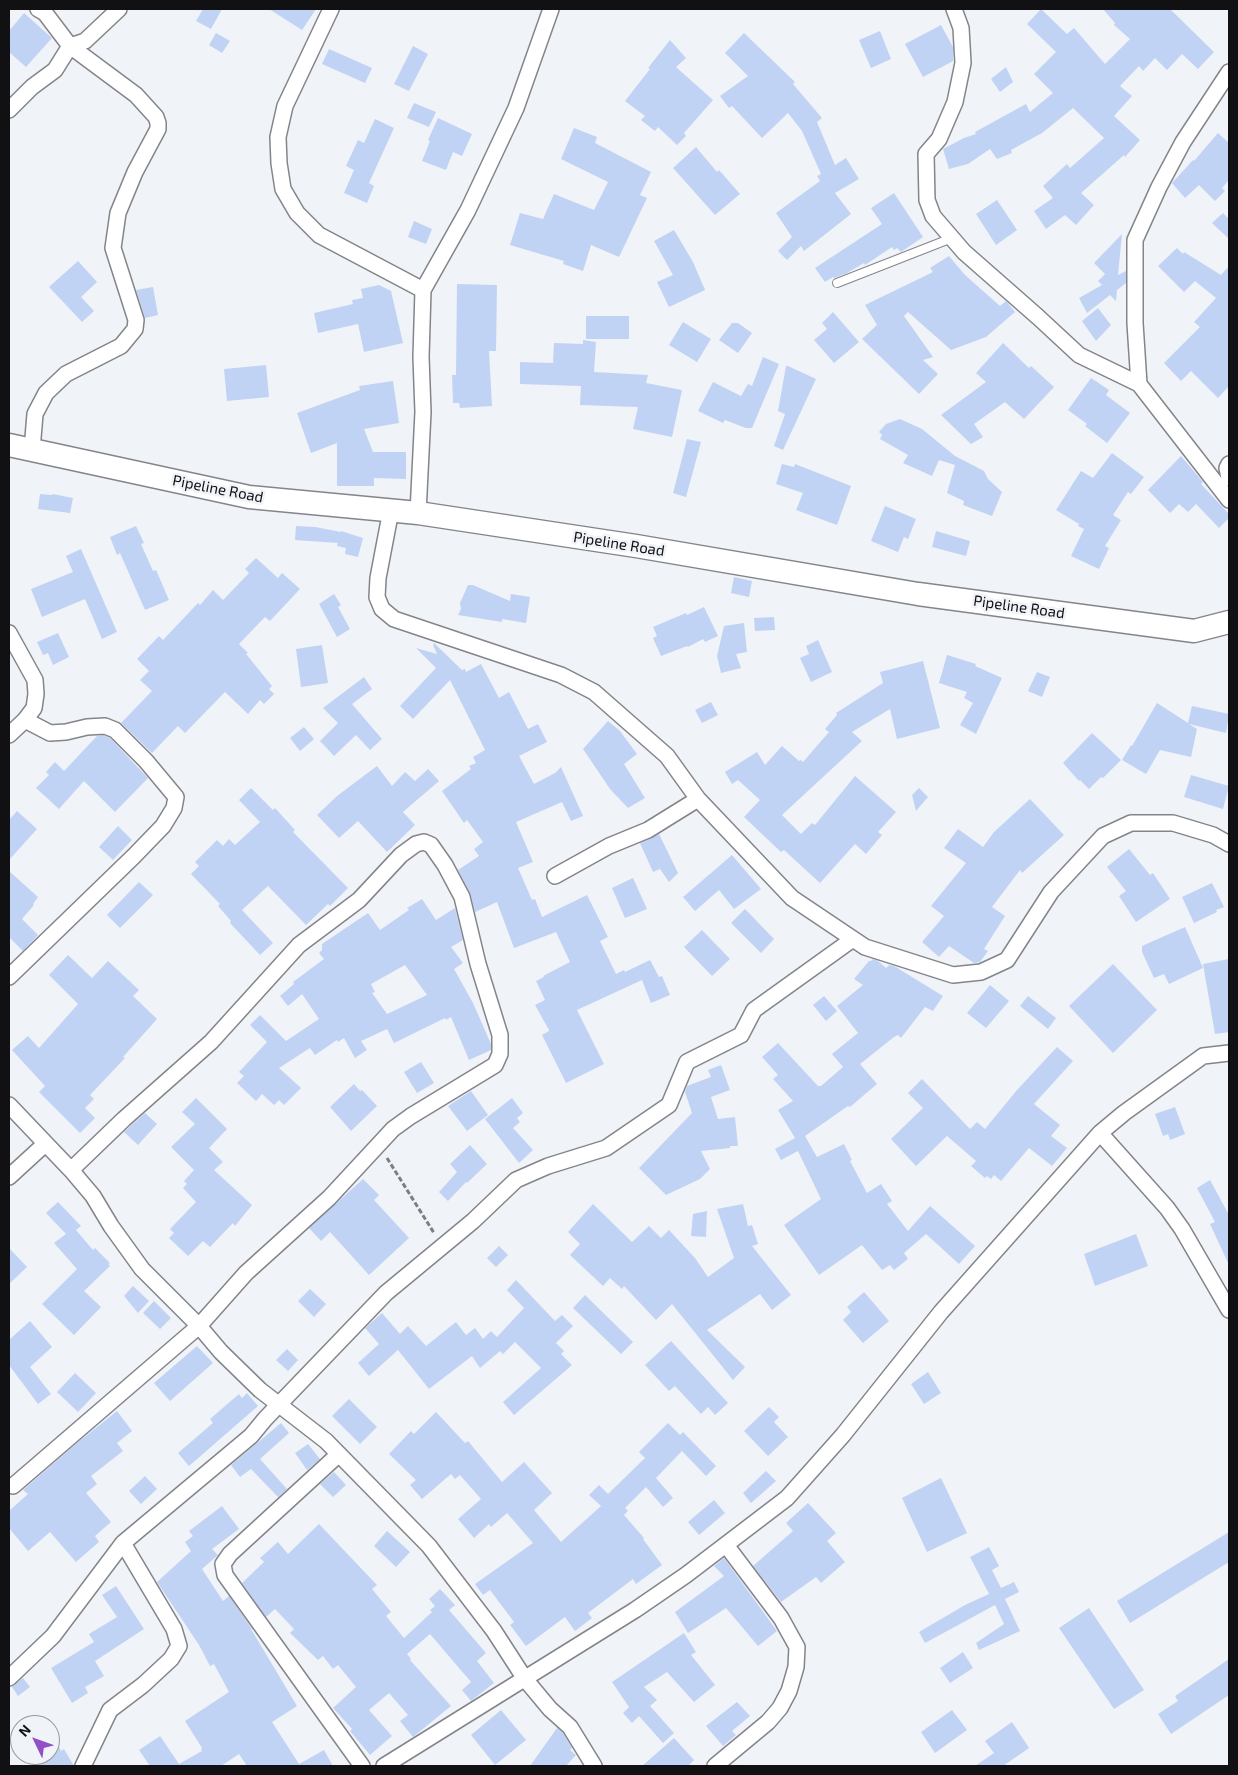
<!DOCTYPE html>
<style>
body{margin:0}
#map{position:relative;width:1238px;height:1775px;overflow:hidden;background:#f0f3f8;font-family:"Exo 2",sans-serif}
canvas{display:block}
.frame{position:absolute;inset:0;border:10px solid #111113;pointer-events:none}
.north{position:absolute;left:10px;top:1715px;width:50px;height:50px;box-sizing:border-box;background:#f0f3f8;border:1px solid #97999c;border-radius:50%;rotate:312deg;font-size:14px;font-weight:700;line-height:20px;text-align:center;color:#111113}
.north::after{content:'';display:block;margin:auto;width:18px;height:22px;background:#9150c5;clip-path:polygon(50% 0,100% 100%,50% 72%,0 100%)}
</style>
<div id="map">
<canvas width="1238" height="1775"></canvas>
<div class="frame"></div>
<div class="north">N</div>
</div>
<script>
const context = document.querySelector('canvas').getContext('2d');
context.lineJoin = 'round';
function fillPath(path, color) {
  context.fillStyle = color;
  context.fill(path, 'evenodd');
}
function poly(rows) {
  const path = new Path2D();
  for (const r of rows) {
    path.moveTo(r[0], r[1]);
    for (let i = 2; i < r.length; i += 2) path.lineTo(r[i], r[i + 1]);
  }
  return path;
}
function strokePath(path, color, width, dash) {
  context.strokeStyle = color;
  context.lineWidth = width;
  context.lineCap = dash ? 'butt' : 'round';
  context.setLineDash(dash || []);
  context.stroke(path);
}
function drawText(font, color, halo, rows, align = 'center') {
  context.font = font + ' "Exo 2",sans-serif';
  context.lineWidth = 5;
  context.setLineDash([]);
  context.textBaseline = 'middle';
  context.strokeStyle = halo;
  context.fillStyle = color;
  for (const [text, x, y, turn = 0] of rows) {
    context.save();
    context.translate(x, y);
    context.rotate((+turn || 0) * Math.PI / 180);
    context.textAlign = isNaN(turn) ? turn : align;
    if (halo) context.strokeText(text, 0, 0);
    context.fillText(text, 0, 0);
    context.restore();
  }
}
fillPath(poly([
 [203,9,222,9,211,29,196,21],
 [269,9,316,9,302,30],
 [1041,9,1067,34,1074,28,1105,64,1130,39,1114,25,1115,23,1103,9,1170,9,1214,52,1198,69,1182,54,1167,70,1155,58,1143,71,1139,66,1120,86,1132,96,1114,116,1140,140,1125,157,1124,155,1081,193,1094,205,1076,225,1065,215,1046,229,1034,211,1053,198,1043,186,1067,164,1070,168,1104,138,1073,108,1042,133,1011,150,1012,153,997,159,990,149,968,164,949,169,943,149,964,138,976,134,975,132,1026,104,1030,112,1053,93,1034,74,1056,52,1027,24],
 [24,13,52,38,26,67,9,52,9,31],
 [941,25,953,47,953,61,923,77,905,44],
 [880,31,891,59,871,68,859,40],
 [216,33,230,41,222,53,209,45],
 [744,33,795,82,793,84,822,118,817,122,835,165,846,158,859,179,835,193,851,214,804,251,801,246,787,260,778,251,792,237,776,213,820,181,817,176,821,174,802,131,788,113,762,138,732,106,729,108,720,96,748,76,725,53],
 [670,40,686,58,676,67,713,100,684,133,686,136,677,145,658,127,655,131,641,120,645,116,625,101,650,69,648,68],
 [413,46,428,54,409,91,394,84],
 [329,49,372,68,365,83,322,64],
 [1006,67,1013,82,1000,92,991,79],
 [414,103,436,112,429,127,407,118],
 [438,118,472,134,462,156,453,152,446,170,422,161,430,141,428,140],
 [375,119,394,128,369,183,374,186,367,203,344,193,354,170,346,166,358,140,364,143],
 [574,128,597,137,595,143,651,172,640,195,647,198,619,257,591,245,583,271,563,264,564,261,510,245,520,213,543,219,554,194,594,210,608,182,561,159],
 [1218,133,1229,143,1229,180,1222,188,1225,191,1215,201,1199,185,1185,198,1172,183,1193,160,1194,161],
 [696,147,717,172,719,170,740,194,715,215,673,168],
 [894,193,923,237,901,252,897,248,894,250,892,247,865,265,864,263,847,273,834,278,833,277,825,282,815,268,882,224,871,208],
 [997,200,1017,230,996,245,976,214],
 [1223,213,1229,219,1229,239,1212,223],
 [414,221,432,229,426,244,408,237],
 [674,230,693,262,705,290,669,307,657,282,673,275,654,241],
 [1122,234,1118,275,1126,271,1126,283,1117,290,1116,301,1110,295,1087,313,1079,298,1102,285,1098,281,1105,274,1094,263],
 [1177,248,1183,254,1184,252,1221,275,1229,266,1229,386,1218,398,1191,371,1181,381,1164,363,1200,327,1194,322,1216,298,1195,281,1184,292,1158,266],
 [949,256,965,275,1000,306,1006,301,1015,312,986,337,951,350,908,312,904,316,933,357,923,360,938,374,919,394,862,339,877,325,865,305,933,272,930,268],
 [78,261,97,282,81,297,94,311,82,322,49,287],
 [457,284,497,285,496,351,489,351,492,406,460,408,459,403,453,403,452,375,456,375],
 [379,285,391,291,403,343,364,352,358,324,318,333,314,313,353,304,352,300,363,298,361,289],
 [153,287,158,315,145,318,136,290],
 [1098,308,1111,325,1096,341,1082,321],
 [833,312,859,342,834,363,814,340,827,329,822,323],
 [586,316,629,316,629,339,586,339],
 [683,322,711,339,697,362,669,345],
 [732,323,738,323,752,333,738,353,719,340],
 [583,340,596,342,594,372,648,375,646,383,682,390,672,437,633,429,638,407,580,405,581,386,520,384,520,362,553,363,554,343,583,344],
 [1003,343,1029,368,1031,366,1054,387,1024,419,1005,402,974,424,983,437,971,444,941,415,986,382,976,373],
 [763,357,779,364,752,428,746,428,725,420,723,423,698,411,713,382,741,396,748,384,752,386],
 [266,365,269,397,227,401,224,369],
 [786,366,788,366,816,379,783,450,774,446,785,414,778,411],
 [1091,378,1109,390,1106,395,1130,413,1107,443,1085,426,1087,424,1068,410],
 [393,381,399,423,364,429,373,452,406,452,406,479,374,478,374,486,337,486,337,443,311,453,297,413,360,390,359,386],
 [900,419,922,429,955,456,984,471,988,479,1002,492,992,516,963,505,964,501,947,493,955,465,939,460,932,476,903,463,908,455,880,439,882,435,879,432,886,424],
 [687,439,701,442,686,497,673,493],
 [1112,453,1144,477,1131,494,1128,492,1113,515,1121,520,1105,546,1109,548,1099,569,1071,556,1084,529,1078,526,1079,524,1056,510,1081,471,1093,478],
 [1181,456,1203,482,1201,484,1229,514,1229,518,1219,528,1196,504,1188,512,1179,504,1170,513,1148,490],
 [782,464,794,467,795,464,851,486,837,525,796,510,803,493,776,484],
 [40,494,52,495,53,494,73,498,70,513,38,509],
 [885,506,916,519,908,539,904,537,898,552,871,541],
 [136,526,144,543,141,544,153,571,156,570,169,600,145,610,120,553,117,555,110,537],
 [296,526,315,527,341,532,341,531,363,538,358,557,345,554,346,548,337,546,338,543,295,540],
 [936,531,970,541,966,556,932,547],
 [81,549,117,632,102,639,85,599,42,617,31,589,73,572,66,556],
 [256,558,278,578,282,573,300,589,270,621,265,617,239,644,248,653,246,654,272,686,269,689,274,694,264,704,260,700,248,714,225,692,185,733,178,726,152,753,121,723,152,691,140,680,149,671,137,659,159,636,163,640,198,603,200,605,213,590,223,600,249,573,245,569],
 [734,577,752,581,749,597,731,593],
 [468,585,473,585,510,601,511,594,530,597,526,623,502,619,502,622,458,615,461,609,460,603],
 [334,594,341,605,338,607,350,629,337,637,319,604],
 [704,607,718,636,705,642,703,639,688,647,687,646,661,656,653,638,657,636,653,627,686,613,687,615],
 [774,617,775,630,755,631,754,618],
 [744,623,747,652,736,654,741,668,721,673,717,656,724,626],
 [58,633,69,657,53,665,48,653,43,655,37,642],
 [818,640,832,672,811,682,800,658,809,654,806,646],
 [434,643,462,670,465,669,466,672,481,664,499,698,509,692,528,729,538,724,547,742,519,756,534,784,555,773,561,767,583,816,571,821,562,802,516,822,533,862,518,868,532,900,535,899,542,917,587,895,608,937,600,941,616,974,624,970,625,972,650,960,659,977,662,976,670,995,651,1003,642,980,577,1010,604,1064,566,1083,542,1035,549,1031,549,1030,535,1005,545,1000,536,981,544,977,543,976,570,962,556,932,514,948,497,902,475,912,470,893,458,870,479,856,474,849,483,842,467,820,464,823,442,791,471,769,469,766,476,763,473,757,485,750,450,680,413,719,400,706,436,668,416,648,437,654,433,645],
 [322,645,328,683,301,687,296,649],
 [947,655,976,664,975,666,1002,678,976,734,960,725,973,703,964,698,967,692,939,683],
 [923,661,940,728,897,739,890,709,852,732,862,741,782,815,801,834,812,823,815,825,855,776,896,812,878,832,882,835,866,854,855,844,820,883,784,850,781,852,744,817,760,800,738,780,732,784,725,772,757,752,765,765,782,746,799,761,801,760,803,762,829,732,825,729,837,715,836,713,883,683,880,672],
 [1037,672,1050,677,1042,697,1028,691],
 [364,677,372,689,352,704,382,739,370,750,356,735,334,756,320,741,338,723,323,708],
 [711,702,718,715,702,723,695,710],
 [1157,703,1188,723,1192,706,1229,714,1226,733,1189,724,1197,729,1191,757,1160,750,1146,774,1122,760,1131,745,1132,746],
 [608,721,620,731,637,754,624,764,645,798,628,808,610,789,583,749],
 [304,727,314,739,300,751,290,738],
 [1092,733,1121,760,1103,778,1101,777,1089,789,1080,780,1079,781,1063,763],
 [103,735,110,738,148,778,115,812,84,781,59,809,36,788,49,775,46,772,55,762,64,771,97,736],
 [377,766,392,786,405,772,415,781,428,769,439,781,403,812,415,825,387,852,358,821,339,838,317,815,337,796],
 [1191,775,1229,786,1223,809,1184,797],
 [251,788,273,810,275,808,295,830,293,832,348,888,330,906,328,904,306,925,268,886,242,910,273,943,260,955,230,923,231,921,218,906,220,904,191,874,199,866,195,862,217,840,223,846,229,839,235,845,260,822,239,800],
 [919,788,928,797,916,811,912,795],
 [1030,799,1064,835,1022,873,1020,870,992,907,1005,916,984,949,988,951,980,962,974,963,949,946,939,957,922,942,944,916,931,906,966,863,944,848,958,829,983,847,994,832],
 [17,811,37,829,9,860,9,820],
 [118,826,132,840,113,860,99,847],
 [659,834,678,873,669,882,660,869,653,872,640,843],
 [1129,849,1150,875,1153,873,1170,899,1136,922,1119,896,1126,891,1107,867],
 [732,855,761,889,734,909,719,890,695,911,683,897],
 [9,871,38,897,33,904,34,905,22,919,38,935,23,951,9,937],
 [633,878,647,909,625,918,612,888],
 [139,882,153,895,120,928,107,915],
 [1212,883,1224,907,1216,910,1217,912,1194,923,1182,897],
 [422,899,436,920,455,908,463,940,451,947,463,963,454,969,473,1003,491,1044,491,1050,469,1060,451,1017,446,1020,445,1018,394,1043,387,1029,361,1041,367,1050,355,1058,344,1038,338,1042,337,1040,315,1055,310,1048,279,1068,301,1088,284,1105,279,1100,274,1105,262,1094,256,1101,237,1083,244,1076,239,1072,267,1042,250,1025,260,1015,286,1041,319,1019,302,994,288,1006,280,996,294,984,293,982,324,959,319,953,322,950,322,944,368,913,380,930,409,910,407,908],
 [405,965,427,995,387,1014,372,993,375,992,371,984],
 [745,909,774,939,761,953,731,923],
 [1185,927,1203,968,1169,984,1164,974,1154,978,1142,952,1142,946],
 [702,930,730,959,712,976,684,947],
 [68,955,92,978,108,961,139,990,133,996,157,1019,123,1057,125,1058,90,1095,94,1099,85,1108,95,1118,80,1133,39,1092,45,1086,12,1050,28,1036,39,1048,78,1004,49,975],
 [873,959,878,961,886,968,889,965,894,966,943,996,933,1011,925,1007,901,1038,898,1035,894,1037,860,1064,877,1084,850,1107,848,1106,805,1136,817,1157,844,1144,852,1160,850,1161,867,1193,881,1184,892,1201,887,1204,908,1231,930,1206,975,1246,959,1264,926,1234,904,1253,908,1259,894,1270,890,1265,882,1270,862,1245,819,1275,784,1225,821,1199,798,1151,781,1160,775,1149,795,1138,778,1110,793,1101,773,1079,778,1075,762,1057,778,1043,818,1086,821,1086,843,1067,832,1054,858,1033,837,1006,863,985,854,979,869,961,871,961],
 [1229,959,1229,1032,1215,1034,1203,964],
 [1113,964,1157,1010,1113,1053,1069,1006],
 [990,985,1009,1001,986,1028,967,1013],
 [824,996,837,1011,826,1021,813,1005],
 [1028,996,1056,1018,1048,1029,1020,1006],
 [1057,1047,1073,1061,1034,1104,1060,1125,1051,1136,1067,1148,1052,1166,1029,1148,1001,1181,994,1175,991,1179,987,1176,985,1178,971,1166,976,1161,947,1136,916,1166,891,1139,923,1108,908,1093,922,1079,970,1129,977,1122,985,1129,1017,1090],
 [421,1062,434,1083,417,1093,404,1072],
 [721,1065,730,1090,711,1097,718,1119,735,1117,738,1146,730,1146,730,1148,701,1151,710,1169,700,1179,666,1195,639,1168,692,1113,685,1092,687,1086,711,1077,708,1070],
 [354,1084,360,1091,362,1090,377,1106,351,1131,330,1107],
 [471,1091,488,1115,467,1131,448,1106],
 [196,1098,227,1129,209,1148,223,1162,214,1170,252,1205,235,1226,233,1223,210,1247,203,1241,188,1256,169,1238,174,1233,170,1229,196,1202,183,1188,187,1184,184,1181,194,1170,171,1147,195,1124,182,1112],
 [512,1098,523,1113,517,1118,520,1122,513,1128,533,1150,519,1163,485,1119],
 [1175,1107,1185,1134,1170,1140,1168,1134,1163,1136,1155,1114],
 [145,1113,157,1124,138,1145,124,1132],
 [470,1145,487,1164,467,1183,466,1182,448,1201,439,1192,457,1172,450,1164],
 [363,1179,379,1195,374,1200,409,1238,369,1275,330,1232,321,1241,309,1228],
 [1210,1180,1229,1215,1229,1265,1210,1224,1215,1222,1197,1188],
 [58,1202,81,1226,76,1230,93,1250,95,1248,110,1263,108,1264,110,1266,84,1291,101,1307,74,1335,42,1304,77,1269,54,1243,66,1234,46,1213],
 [593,1204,632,1242,649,1226,661,1238,669,1230,695,1258,708,1277,734,1258,717,1209,743,1204,748,1226,752,1225,758,1244,752,1246,791,1295,772,1310,760,1294,707,1330,745,1367,733,1380,672,1304,656,1320,624,1286,622,1289,610,1278,603,1286,570,1255,580,1244,568,1232],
 [707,1211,706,1237,691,1236,693,1214],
 [1136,1234,1148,1266,1095,1286,1084,1254],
 [499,1246,508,1255,496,1267,487,1258],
 [9,1248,27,1267,9,1284],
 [516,1280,555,1321,562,1315,573,1326,556,1343,564,1351,561,1354,572,1365,514,1415,503,1402,541,1368,515,1342,503,1354,500,1351,480,1368,472,1356,429,1389,398,1350,369,1376,358,1363,379,1344,365,1328,382,1313,400,1334,408,1326,426,1346,456,1322,466,1335,475,1328,483,1339,491,1331,497,1337,524,1308,507,1290],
 [133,1286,149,1301,138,1313,124,1296],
 [310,1289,326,1304,314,1317,298,1301],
 [864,1292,889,1321,863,1343,843,1320,851,1312,847,1307],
 [585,1295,633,1342,621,1354,573,1308],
 [154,1301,171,1318,160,1329,143,1313],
 [30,1321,52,1347,30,1367,51,1394,38,1404,9,1365,9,1340],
 [671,1341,728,1403,715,1415,708,1407,701,1414,675,1386,669,1391,645,1365],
 [197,1346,213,1363,170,1401,154,1383],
 [287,1349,298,1360,288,1371,276,1360],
 [928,1372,941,1393,924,1404,911,1384],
 [75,1373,96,1393,78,1412,57,1392],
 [247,1393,258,1406,189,1466,178,1453,213,1423,210,1419,239,1394,242,1398],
 [349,1399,377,1427,360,1444,332,1416],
 [769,1407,779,1417,774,1422,788,1437,768,1456,744,1431],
 [117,1411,132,1431,117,1443,123,1451,91,1476,97,1484,86,1493,111,1522,95,1536,99,1542,76,1562,50,1532,28,1551,9,1528,9,1511,28,1494,23,1490,77,1443],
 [436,1412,465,1443,468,1441,502,1482,524,1462,552,1493,534,1510,561,1542,601,1506,589,1495,599,1485,608,1494,645,1458,639,1452,668,1423,680,1435,683,1432,716,1466,706,1476,682,1451,656,1478,673,1498,663,1507,646,1487,625,1508,628,1511,624,1515,644,1538,643,1539,662,1565,636,1584,633,1579,588,1613,592,1618,575,1631,565,1617,526,1646,510,1625,514,1622,490,1590,483,1595,475,1584,533,1543,507,1513,491,1527,489,1524,474,1538,458,1519,481,1499,460,1475,455,1479,451,1474,422,1499,410,1485,416,1480,389,1454,411,1431,414,1434],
 [281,1423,289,1433,260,1459,287,1489,278,1497,251,1469,240,1477,231,1465],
 [308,1444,320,1459,307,1470,295,1453],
 [766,1471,776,1481,751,1503,743,1493],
 [334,1472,346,1485,333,1497,320,1484],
 [145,1476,157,1489,141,1504,129,1491],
 [941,1478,967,1533,927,1552,902,1498],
 [714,1500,725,1513,699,1535,688,1522],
 [808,1503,836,1533,827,1541,845,1562,821,1583,816,1577,781,1602,753,1566,793,1531,786,1523],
 [222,1506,239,1529,212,1549,218,1555,202,1569,223,1601,229,1596,252,1629,251,1629,297,1706,272,1722,299,1764,324,1750,333,1766,247,1766,239,1754,221,1766,150,1766,139,1750,160,1736,179,1764,202,1751,201,1749,202,1748,185,1721,229,1692,214,1664,210,1666,199,1645,157,1582,191,1551,185,1542,193,1536,189,1531],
 [319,1524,377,1585,372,1589,391,1612,386,1616,404,1638,432,1612,430,1610,435,1606,429,1599,440,1589,455,1605,449,1610,486,1653,477,1661,494,1683,471,1701,462,1690,471,1682,430,1634,407,1654,411,1659,410,1660,451,1706,413,1737,400,1721,408,1715,389,1693,369,1710,392,1736,370,1755,350,1731,352,1729,333,1708,356,1687,338,1665,333,1669,323,1656,318,1660,290,1633,294,1629,275,1609,266,1617,242,1583,264,1562,260,1558,278,1542,288,1554],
 [387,1531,410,1552,396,1567,374,1546],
 [1229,1532,1229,1562,1130,1623,1117,1601],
 [989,1547,999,1566,992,1570,1001,1588,1014,1582,1019,1592,1005,1599,1020,1631,979,1650,976,1643,1004,1624,995,1605,925,1643,919,1632,965,1605,989,1594,970,1557],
 [724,1558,777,1631,758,1646,726,1608,688,1633,675,1612,724,1576,714,1566],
 [116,1586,144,1629,95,1661,104,1676,85,1687,88,1693,72,1703,51,1668,94,1642,89,1634,117,1617,102,1595],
 [1089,1608,1144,1690,1114,1709,1059,1628],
 [684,1633,696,1652,691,1655,715,1685,694,1702,667,1672,644,1687,657,1700,650,1706,674,1733,663,1743,639,1716,632,1723,623,1713,629,1707,612,1682],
 [963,1652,973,1668,950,1683,940,1668],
 [1229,1659,1229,1695,1171,1734,1158,1714,1178,1701,1175,1696],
 [23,1678,30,1687,18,1696,12,1687],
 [737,1702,750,1716,732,1731,736,1735,723,1746,706,1726],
 [501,1710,526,1740,495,1765,471,1735],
 [952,1710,967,1730,935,1753,921,1732],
 [1012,1722,1029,1748,1003,1766,975,1766,994,1753,985,1741],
 [50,1727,61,1751,64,1749,74,1766,34,1766,50,1757],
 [557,1728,563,1733,572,1748,570,1750,576,1755,566,1766,530,1766],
 [674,1738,694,1760,688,1766,642,1766]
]), '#c1d3f4');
const lane = poly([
 [837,283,952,238]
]);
const street = poly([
 [331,9,285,106,278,137,279,163,283,189,297,213,319,235,423,290],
 [954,9,961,28,963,63,955,102,939,139,926,154,927,200,933,216,964,252,1038,317,1079,355,1139,384],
 [1229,72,1183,142,1159,187,1135,240,1135,323,1139,384,1229,500],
 [9,110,32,87,55,70,70,46,85,41,119,9],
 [32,450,35,414,46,393,66,374,121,346,135,329,136,320,113,248,118,213,135,172,158,129,158,123,156,117,136,95,70,46,45,13,38,9],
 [1229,464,1227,468,1229,478],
 [391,510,378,578,377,597,382,609,394,619,561,675,594,692,667,756,698,799,792,898,865,947,953,975,981,972,1007,960,1051,892,1103,836,1131,823,1173,823,1213,835,1229,844],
 [418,513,423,412,421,357,423,290,468,210,516,108,551,9],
 [9,633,35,680,36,694,34,708,25,720,9,735],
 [555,876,609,846,648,830,698,799],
 [9,977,134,856,163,826,174,808,176,797,146,761,115,730,105,726,87,727,66,732,50,733,25,720],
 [9,1105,71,1170,93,1196,111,1226,142,1269,199,1326,221,1352,260,1390,326,1441,429,1546,494,1631,525,1679,550,1709,570,1727,594,1766],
 [1100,1133,1167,1208,1182,1229,1229,1310],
 [9,1177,45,1144],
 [339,1454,230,1554,223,1564,225,1575,362,1766],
 [13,1486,199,1326,246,1273,329,1198,393,1129,411,1116,495,1065,500,1054,500,1035,478,964,462,897,445,865,431,845,424,842,416,844,401,855,359,900,299,945,211,1042,124,1119,71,1170],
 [9,1678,53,1636,123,1543,251,1436,265,1419,386,1293,473,1221,516,1180,548,1166,606,1148,669,1105,687,1062,741,1035,754,1010,853,939],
 [83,1766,110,1710,143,1685,171,1659,179,1646,174,1629,123,1543],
 [384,1766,635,1610,686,1575,787,1498,843,1435,941,1312,1100,1133,1124,1113,1203,1056,1229,1053],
 [715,1766,768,1722,780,1708,789,1691,796,1667,797,1647,781,1618,726,1545]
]);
const secondary = poly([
 [9,445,249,497,418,513,636,546,918,594,1194,631,1229,622]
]);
strokePath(lane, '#83858a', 10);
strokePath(street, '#83858a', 18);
strokePath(secondary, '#83858a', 25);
strokePath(poly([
 [387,1158,434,1233]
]), '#7c7e81', 3, [5, 2.5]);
strokePath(lane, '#fff', 8);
strokePath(street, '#fff', 15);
strokePath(secondary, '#fff', 22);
drawText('15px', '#111113', '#f0f3f8', [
 ["Pipeline Road",218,489,11],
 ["Pipeline Road",619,544,9],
 ["Pipeline Road",1019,607,8]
]);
</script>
